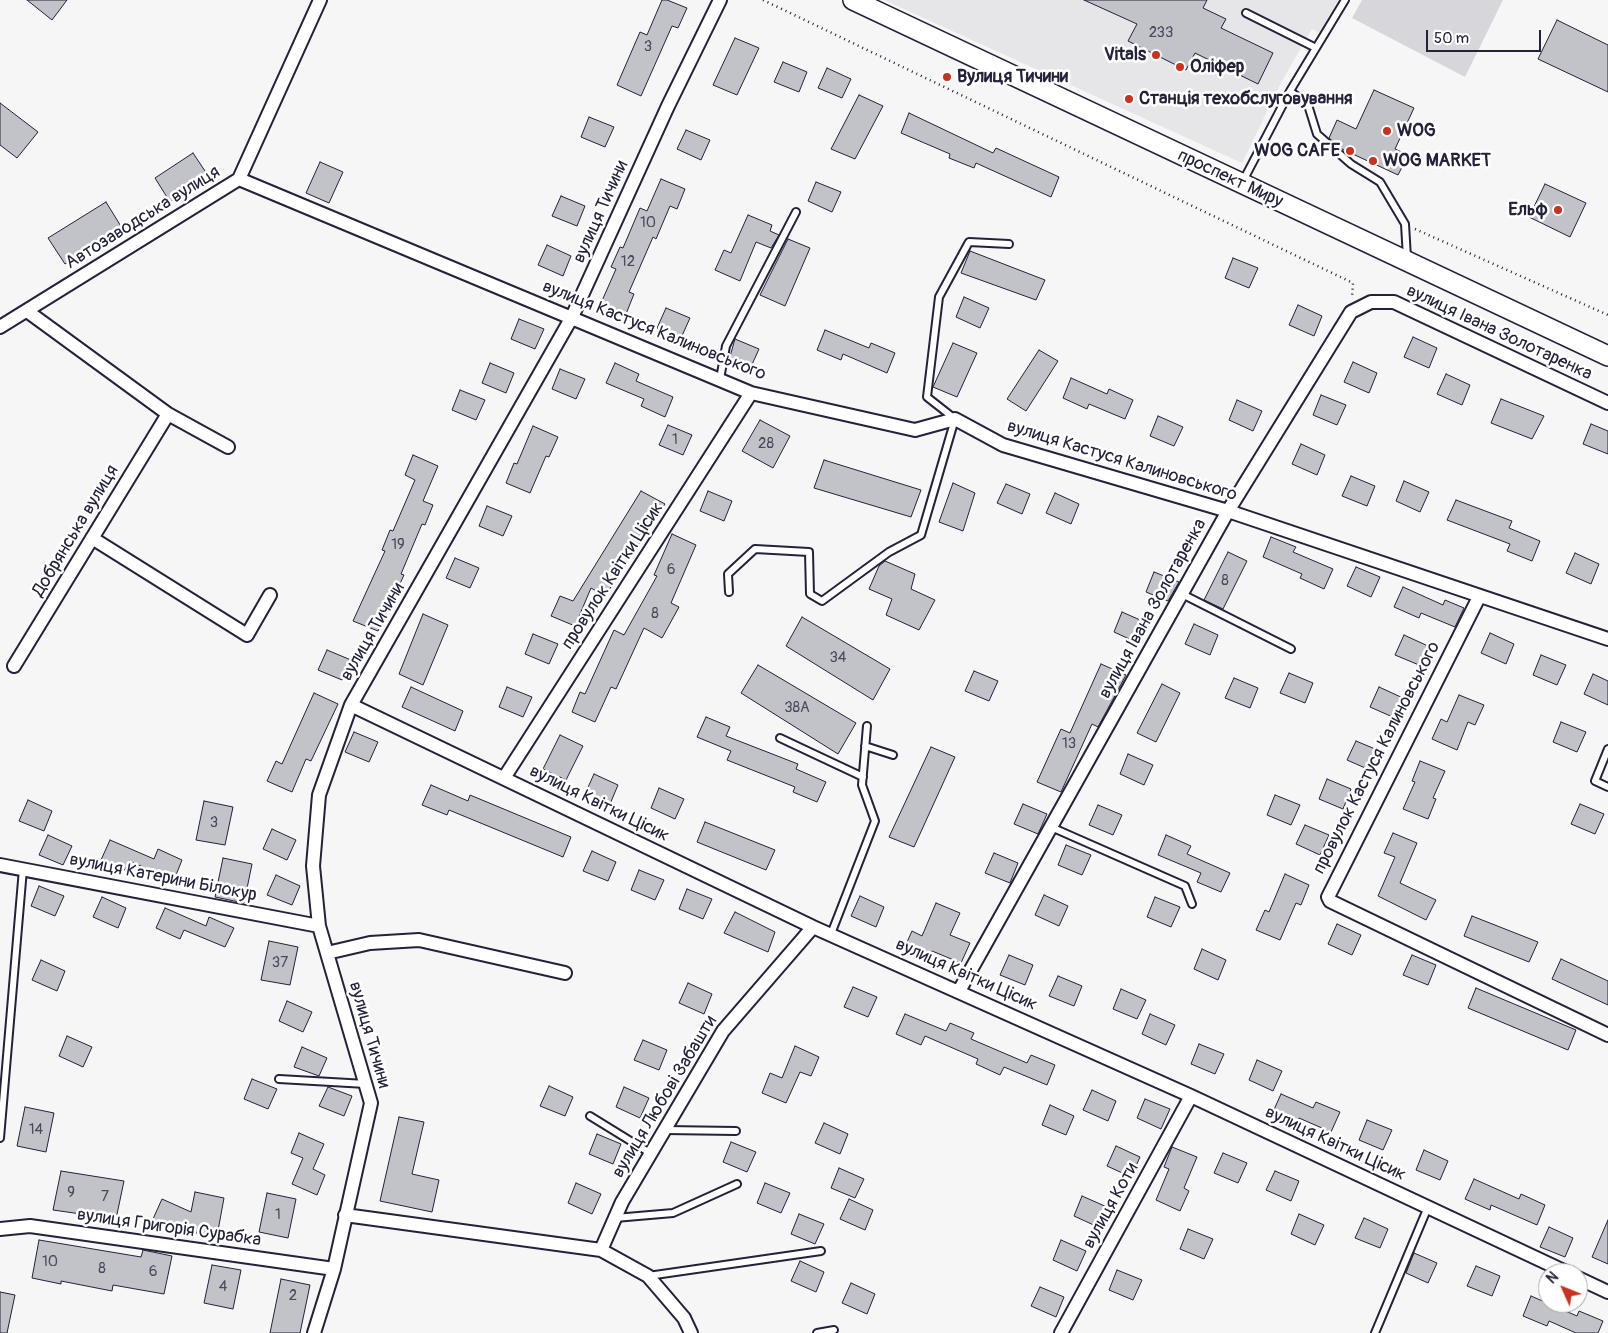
<!DOCTYPE html>
<meta charset="utf-8">
<style>
body{margin:0}
#map{position:relative;width:1608px;height:1333px;overflow:hidden;background:#f6f6f7;font-family:Pangolin,sans-serif}
canvas{display:block}
.north{position:absolute;left:1538px;top:1263px;width:50px;height:50px;box-sizing:border-box;background:#fff;border:1px solid #a7a7b1;border-radius:50%;rotate:314deg;font-size:14px;font-weight:700;line-height:20px;text-align:center;color:#22223b}
.north::after{content:'';display:block;margin:auto;width:18px;height:22px;background:#c8321e;clip-path:polygon(50% 0,100% 100%,50% 72%,0 100%)}
.scale{position:absolute;left:1426px;top:30px;width:115px;height:22px;box-sizing:border-box;border:2px solid #22223b;border-top:0;padding-left:6px;font-size:15px;line-height:18px;white-space:nowrap;color:#22223b;-webkit-text-stroke:4px #fff;paint-order:stroke}
</style>
<div id="map">
<canvas width="1608" height="1333"></canvas>
<div class="north">N</div>
<div class="scale">50 m</div>
</div>
<script>
const context = document.querySelector('canvas').getContext('2d');
context.lineJoin = 'round';
function fillPath(path, color) {
  context.fillStyle = color;
  context.fill(path, 'evenodd');
}
function poly(rows) {
  const path = new Path2D();
  for (const r of rows) {
    path.moveTo(r[0], r[1]);
    for (let i = 2; i < r.length; i += 2) path.lineTo(r[i], r[i + 1]);
  }
  return path;
}
function strokePath(path, color, width, dash) {
  context.strokeStyle = color;
  context.lineWidth = width;
  context.lineCap = dash ? 'butt' : 'round';
  context.setLineDash(dash || []);
  context.stroke(path);
}
function drawText(font, color, halo, rows, align = 'center') {
  context.font = font + ' Pangolin,sans-serif';
  context.lineWidth = 5;
  context.setLineDash([]);
  context.textBaseline = 'middle';
  context.strokeStyle = halo;
  context.fillStyle = color;
  for (const [text, x, y, turn = 0] of rows) {
    context.save();
    context.translate(x, y);
    context.rotate((+turn || 0) * Math.PI / 180);
    context.textAlign = isNaN(turn) ? turn : align;
    if (halo) context.strokeText(text, 0, 0);
    context.fillText(text, 0, 0);
    context.restore();
  }
}
fillPath(poly([
 [884,0,1338,0,1319,33,1312,29,1282,81,1242,163]
]), '#e6e6e9');
fillPath(poly([
 [1362,0,1503,0,1465,77,1352,18]
]), '#d7d7db');
const building = poly([
 [27,0,67,0,52,20,27,0],
 [662,0,667,0,687,8,678,28,672,26,641,96,617,85,640,32,647,35,662,0],
 [1084,0,1207,0,1203,8,1226,19,1221,28,1273,53,1258,84,1195,53,1186,70,1128,41,1137,24,1084,0],
 [1557,20,1608,45,1608,92,1538,59,1557,20],
 [735,38,759,48,737,95,713,85,735,38],
 [783,62,807,72,799,92,774,82,783,62],
 [827,68,851,79,842,98,818,88,827,68],
 [1374,90,1414,108,1395,149,1408,155,1398,175,1342,149,1329,138,1337,120,1356,129,1374,90],
 [859,95,883,106,855,159,831,149,859,95],
 [0,103,38,132,17,158,0,145,0,103],
 [909,113,993,153,996,148,1059,177,1051,197,976,163,974,168,949,158,950,154,901,133,909,113],
 [589,117,614,127,605,147,581,137,589,117],
 [686,130,710,140,701,160,677,149,686,130],
 [193,153,209,177,170,202,155,178,193,153],
 [320,162,343,172,329,203,306,193,320,162],
 [661,179,685,189,677,209,670,206,656,239,653,237,629,292,634,294,626,314,601,303,616,269,611,267,620,247,623,248,640,208,647,211,661,179],
 [816,182,841,192,832,212,808,201,816,182],
 [1545,184,1586,203,1570,237,1529,217,1545,184],
 [561,196,585,206,577,226,552,216,561,196],
 [106,202,122,228,65,264,48,238,106,202],
 [748,215,772,225,770,231,779,235,771,248,756,242,740,281,715,270,724,250,731,253,748,215],
 [788,239,810,248,785,306,760,295,788,239],
 [547,245,571,256,563,276,538,265,547,245],
 [970,251,1045,280,1036,300,961,273,970,251],
 [1233,258,1258,268,1249,288,1225,278,1233,258],
 [964,297,989,308,980,328,956,317,964,297],
 [1298,305,1322,316,1314,336,1289,325,1298,305],
 [666,308,690,318,681,338,657,328,666,308],
 [519,319,544,329,535,349,511,339,519,319],
 [825,330,869,348,871,343,895,353,887,373,843,354,841,360,817,350,825,330],
 [1413,337,1437,348,1429,368,1404,357,1413,337],
 [735,339,759,349,750,369,729,360,735,339],
 [953,343,977,353,957,397,933,387,953,343],
 [1039,350,1058,361,1026,411,1007,399,1039,350],
 [1353,362,1377,373,1369,393,1344,382,1353,362],
 [490,363,514,373,506,393,482,383,490,363],
 [615,363,639,374,636,381,673,397,665,417,641,406,644,399,606,383,615,363],
 [560,369,585,379,576,399,552,389,560,369],
 [1446,374,1470,385,1462,405,1437,394,1446,374],
 [1071,378,1107,394,1109,389,1133,400,1125,419,1089,404,1087,409,1063,398,1071,378],
 [460,390,485,400,476,420,452,410,460,390],
 [1321,395,1346,405,1337,425,1313,415,1321,395],
 [1501,399,1544,416,1532,439,1491,423,1501,399],
 [1237,400,1262,411,1253,431,1229,420,1237,400],
 [1158,416,1183,427,1174,446,1150,436,1158,416],
 [760,420,790,436,773,468,742,451,760,420],
 [1591,424,1608,431,1608,454,1583,444,1591,424],
 [668,425,692,435,683,455,659,445,668,425],
 [533,426,558,437,549,457,546,456,530,493,506,483,514,463,517,464,533,426],
 [1301,444,1325,455,1317,475,1292,464,1301,444],
 [413,455,438,466,423,501,433,505,425,525,422,524,401,574,404,575,378,631,353,621,385,551,382,550,390,530,393,531,415,480,405,475,413,455],
 [824,460,921,490,911,517,814,488,824,460],
 [1351,476,1375,486,1367,506,1342,496,1351,476],
 [1404,481,1429,492,1420,512,1396,501,1404,481],
 [953,483,975,493,963,531,939,522,953,483],
 [1006,484,1030,494,1022,514,997,503,1006,484],
 [641,491,665,504,605,596,591,588,575,626,551,616,560,596,573,601,641,491],
 [708,491,732,501,724,521,700,511,708,491],
 [1055,493,1079,504,1071,524,1046,513,1055,493],
 [1456,500,1512,521,1509,528,1540,541,1532,561,1507,551,1510,544,1447,520,1456,500],
 [487,506,512,516,503,536,479,526,487,506],
 [672,534,696,545,671,603,679,607,662,638,644,628,616,689,611,687,595,722,572,712,580,692,585,694,614,630,624,635,657,576,654,575,672,534],
 [1271,537,1296,547,1293,552,1333,569,1324,589,1300,578,1302,574,1263,557,1271,537],
 [1228,552,1247,561,1223,609,1204,600,1228,552],
 [1575,553,1599,564,1591,584,1566,573,1575,553],
 [455,558,479,568,470,588,446,578,455,558],
 [885,561,915,574,911,589,935,600,919,630,886,615,892,599,869,589,879,566,885,561],
 [1356,567,1380,577,1371,597,1347,586,1356,567],
 [1154,572,1179,582,1168,601,1146,592,1154,572],
 [1403,587,1443,605,1445,600,1464,608,1455,627,1421,613,1419,618,1394,607,1403,587],
 [1122,612,1147,623,1138,643,1114,632,1122,612],
 [423,614,448,625,423,685,399,674,423,614],
 [802,617,890,669,873,700,786,646,802,617],
 [1194,624,1218,635,1210,655,1185,644,1194,624],
 [1490,633,1514,644,1506,664,1481,653,1490,633],
 [533,634,558,644,549,664,525,654,533,634],
 [1404,635,1428,646,1419,665,1395,655,1404,635],
 [327,650,351,660,342,680,318,670,327,650],
 [1541,655,1566,665,1557,685,1533,675,1541,655],
 [1101,664,1126,675,1098,727,1092,724,1061,792,1037,782,1061,729,1070,733,1101,664],
 [758,665,856,723,838,754,741,693,758,665],
 [974,671,998,681,989,701,965,691,974,671],
 [1289,673,1313,683,1305,703,1280,693,1289,673],
 [1593,674,1608,681,1608,705,1584,694,1593,674],
 [1234,678,1258,688,1250,708,1225,698,1234,678],
 [1162,684,1180,693,1156,742,1137,733,1162,684],
 [411,687,463,711,455,731,402,707,411,687],
 [507,687,532,697,523,717,499,707,507,687],
 [1379,687,1403,698,1395,718,1370,707,1379,687],
 [314,693,338,704,311,761,306,759,292,792,267,781,276,761,282,764,314,693],
 [1459,695,1484,705,1475,725,1468,722,1457,750,1432,739,1441,719,1447,722,1459,695],
 [706,717,730,727,726,736,798,764,796,769,826,782,817,802,793,792,795,787,727,760,731,751,697,737,706,717],
 [1561,722,1586,732,1577,752,1553,742,1561,722],
 [354,732,378,742,369,762,345,752,354,732],
 [560,735,583,746,566,780,543,769,560,735],
 [1356,741,1380,751,1372,771,1347,760,1356,741],
 [931,747,955,757,914,847,889,837,931,747],
 [1128,754,1153,765,1144,785,1120,774,1128,754],
 [1420,761,1445,771,1433,798,1436,799,1428,819,1403,809,1415,782,1412,781,1420,761],
 [594,774,618,785,610,804,585,794,594,774],
 [1327,779,1351,789,1343,809,1319,799,1327,779],
 [431,785,468,801,470,795,571,837,563,857,449,810,447,815,422,805,431,785],
 [659,788,684,799,675,819,651,808,659,788],
 [1275,795,1300,805,1291,825,1267,815,1275,795],
 [28,800,52,811,44,831,19,821,28,800],
 [204,801,233,807,225,845,196,840,204,801],
 [1023,804,1047,814,1038,834,1014,824,1023,804],
 [1580,804,1604,814,1595,834,1571,824,1580,804],
 [1098,805,1122,815,1113,835,1089,825,1098,805],
 [705,822,775,850,766,870,697,842,705,822],
 [1305,825,1329,835,1320,855,1296,844,1305,825],
 [272,829,296,840,287,860,263,849,272,829],
 [1393,833,1417,843,1400,883,1436,900,1426,920,1378,896,1395,857,1384,853,1393,833],
 [48,835,72,846,63,865,39,855,48,835],
 [1166,835,1191,846,1187,854,1230,873,1221,892,1197,882,1201,873,1158,855,1166,835],
 [110,840,154,859,158,849,182,860,174,880,129,861,125,870,101,860,110,840],
 [1066,845,1091,855,1082,875,1058,865,1066,845],
 [592,851,616,862,608,881,583,871,592,851],
 [994,853,1018,863,1010,883,985,873,994,853],
 [223,858,252,864,244,903,215,897,223,858],
 [639,870,664,880,655,900,631,890,639,870],
 [1285,874,1309,885,1301,905,1296,903,1280,940,1256,930,1265,910,1269,912,1285,874],
 [276,875,300,886,292,905,267,895,276,875],
 [39,886,64,896,55,916,31,906,39,886],
 [687,889,712,899,703,919,679,909,687,889],
 [1044,895,1068,906,1059,926,1035,915,1044,895],
 [860,896,884,907,876,927,851,916,860,896],
 [102,897,126,908,118,928,93,917,102,897],
 [1155,897,1180,907,1171,927,1147,917,1155,897],
 [936,903,960,913,950,935,970,943,961,963,932,951,928,962,903,951,912,931,922,936,936,903],
 [165,908,206,926,209,917,234,928,225,947,184,930,180,939,156,928,165,908],
 [735,912,775,932,768,952,724,933,735,912],
 [1472,916,1538,942,1529,962,1464,936,1472,916],
 [1337,924,1361,935,1352,955,1328,944,1337,924],
 [269,941,298,947,290,985,261,980,269,941],
 [1202,949,1226,960,1218,980,1194,969,1202,949],
 [1009,955,1033,965,1025,985,1000,975,1009,955],
 [1412,955,1436,965,1428,985,1403,975,1412,955],
 [1561,959,1608,981,1608,1005,1552,979,1561,959],
 [41,960,65,971,57,991,32,980,41,960],
 [1058,976,1082,986,1074,1006,1049,996,1058,976],
 [688,983,712,994,704,1014,679,1003,688,983],
 [853,987,877,997,868,1017,844,1007,853,987],
 [1476,988,1576,1030,1568,1050,1468,1008,1476,988],
 [1121,989,1146,1000,1137,1019,1113,1009,1121,989],
 [287,1001,312,1012,303,1032,279,1021,287,1001],
 [905,1014,946,1031,950,1023,974,1033,971,1039,1027,1063,1031,1055,1055,1065,1047,1085,1004,1067,1000,1075,976,1064,978,1059,925,1036,921,1045,896,1034,905,1014],
 [1150,1014,1175,1025,1166,1045,1142,1034,1150,1014],
 [67,1036,92,1047,83,1067,59,1056,67,1036],
 [643,1040,667,1050,659,1070,634,1060,643,1040],
 [1199,1044,1224,1054,1215,1074,1191,1064,1199,1044],
 [795,1046,819,1057,811,1076,800,1072,786,1103,762,1093,770,1073,782,1078,795,1046],
 [302,1047,327,1058,319,1076,294,1067,302,1047],
 [1257,1060,1282,1071,1273,1091,1249,1080,1257,1060],
 [252,1079,277,1089,268,1109,244,1099,252,1079],
 [549,1086,573,1097,565,1116,540,1106,549,1086],
 [328,1087,352,1096,344,1116,319,1106,328,1087],
 [624,1087,649,1098,640,1118,616,1107,624,1087],
 [1092,1090,1116,1101,1108,1121,1083,1110,1092,1090],
 [1281,1094,1313,1108,1316,1102,1340,1112,1331,1132,1299,1118,1297,1124,1272,1114,1281,1094],
 [1145,1099,1170,1109,1161,1129,1137,1118,1145,1099],
 [1050,1105,1074,1116,1066,1135,1042,1125,1050,1105],
 [25,1107,54,1113,46,1152,17,1146,25,1107],
 [399,1117,424,1122,412,1174,439,1180,432,1212,380,1201,399,1117],
 [1367,1120,1392,1130,1383,1150,1359,1140,1367,1120],
 [824,1123,848,1134,840,1154,815,1143,824,1123],
 [299,1133,324,1144,313,1169,325,1175,317,1195,292,1184,303,1158,291,1153,299,1133],
 [597,1134,621,1144,613,1164,589,1154,597,1134],
 [731,1142,756,1152,747,1172,723,1162,731,1142],
 [1116,1146,1140,1157,1131,1177,1107,1166,1116,1146],
 [1172,1147,1197,1157,1184,1188,1189,1191,1180,1211,1156,1200,1169,1169,1164,1167,1172,1147],
 [1424,1150,1448,1161,1440,1180,1416,1170,1424,1150],
 [1223,1153,1247,1163,1238,1183,1214,1173,1223,1153],
 [839,1168,864,1179,855,1198,831,1188,839,1168],
 [61,1171,124,1181,116,1219,53,1210,61,1171],
 [1275,1171,1299,1181,1291,1201,1266,1190,1275,1171],
 [1474,1179,1519,1199,1521,1194,1545,1205,1537,1225,1491,1205,1490,1210,1465,1199,1474,1179],
 [576,1183,601,1194,592,1214,568,1203,576,1183],
 [765,1183,790,1193,781,1213,757,1203,765,1183],
 [195,1192,224,1198,217,1236,178,1230,153,1219,162,1199,191,1212,195,1192],
 [267,1193,296,1199,288,1238,259,1232,267,1193],
 [1082,1196,1107,1207,1098,1227,1074,1216,1082,1196],
 [849,1199,873,1210,865,1230,840,1219,849,1199],
 [799,1214,824,1224,815,1244,791,1234,799,1214],
 [1299,1214,1324,1225,1315,1245,1291,1234,1299,1214],
 [1364,1218,1388,1229,1380,1248,1355,1238,1364,1218],
 [1608,1220,1608,1264,1592,1257,1608,1220],
 [1549,1227,1573,1238,1565,1257,1540,1247,1549,1227],
 [1188,1229,1213,1239,1204,1259,1180,1249,1188,1229],
 [39,1240,141,1257,143,1250,172,1256,164,1294,113,1285,112,1291,61,1281,61,1284,32,1278,39,1240],
 [1061,1240,1086,1251,1077,1271,1053,1260,1061,1240],
 [1414,1253,1437,1263,1428,1283,1406,1273,1414,1253],
 [800,1261,824,1272,816,1292,791,1281,800,1261],
 [212,1265,241,1270,233,1309,204,1303,212,1265],
 [1476,1266,1500,1276,1492,1296,1467,1286,1476,1266],
 [1117,1270,1142,1280,1133,1300,1109,1290,1117,1270],
 [281,1279,310,1285,300,1333,270,1333,281,1279],
 [851,1283,875,1294,867,1314,842,1303,851,1283],
 [1040,1287,1064,1297,1056,1317,1031,1306,1040,1287],
 [0,1292,15,1295,7,1333,0,1333,0,1292],
 [1531,1296,1577,1316,1579,1311,1603,1321,1598,1333,1576,1333,1549,1321,1547,1326,1523,1316,1531,1296]
]);
fillPath(building, '#c2c2c9');
strokePath(building, '#22223b', 1);
const service = poly([
 [1246,13,1316,48],
 [1290,91,1308,105,1317,134,1351,164,1380,182,1405,224,1407,258],
 [1243,181,1290,91,1345,0],
 [720,379,726,346,796,212],
 [729,592,728,574,755,549,809,552,810,594,822,601,889,552,921,535,955,419,927,397,939,297,969,242,1009,244],
 [1182,594,1291,649],
 [780,738,863,777],
 [865,746,893,755],
 [1608,749,1595,781,1608,787],
 [1051,827,1185,886,1192,904],
 [831,934,875,821,862,785,867,726],
 [279,1079,366,1084],
 [590,1116,650,1153],
 [665,1130,736,1131],
 [0,1138,23,869],
 [615,1218,673,1213,737,1184],
 [648,1276,821,1251],
 [817,1333,834,1330],
 [1375,1333,1428,1207]
]);
const minor = poly([
 [239,179,751,393,915,430,955,419,1003,445,1228,511,1608,639],
 [27,311,168,414,228,447],
 [0,327,239,179,320,0],
 [92,538,247,635,270,595],
 [1479,597,1328,897,1330,901,1608,1035],
 [14,666,168,414],
 [351,705,813,927,1191,1096,1568,1273],
 [504,778,751,393],
 [0,865,319,926],
 [327,953,370,943,419,940,565,973],
 [959,991,1228,511,1351,312,1371,302,1394,302,1608,403],
 [345,1215,601,1250,622,1202,723,1031,813,927],
 [0,1229,30,1226,334,1269],
 [601,1250,648,1276,684,1318,691,1333],
 [1578,1278,1608,1292],
 [314,1333,334,1269,371,1103,319,926,313,866,319,795,351,705,572,317,668,106,720,0],
 [1061,1333,1191,1096]
]);
const primary = poly([
 [853,0,1608,356]
]);
strokePath(service, '#22223b', 10);
strokePath(minor, '#22223b', 16);
strokePath(primary, '#22223b', 22);
strokePath(poly([
 [763,0,1353,283,1352,298],
 [1415,229,1608,315]
]), '#22223b', 2.5, [1, 4]);
strokePath(service, '#fff', 6);
strokePath(minor, '#fff', 12);
strokePath(primary, '#fff', 19);
for (const [x, y, r, color] of [
 [1156,55,5,"#c8321e"],
 [1180,67,5,"#c8321e"],
 [947,77,5,"#c8321e"],
 [1129,99,5,"#c8321e"],
 [1387,131,5,"#c8321e"],
 [1350,151,5,"#c8321e"],
 [1373,161,5,"#c8321e"],
 [1558,210,5,"#c8321e"]
]) {
  const dot = new Path2D();
  dot.arc(x, y, r, 0, 2 * Math.PI);
  context.fillStyle = color;
  context.fill(dot);
  strokePath(dot, '#fff', 2);
}
drawText('15px', '#4a4a5e', null, [
 ["233",1161,33],
 ["3",648,47],
 ["10",648,223],
 ["12",628,262],
 ["1",675,440],
 ["28",766,444],
 ["19",398,545],
 ["6",671,570],
 ["8",1225,581],
 ["8",655,614],
 ["34",838,658],
 ["38А",797,708],
 ["13",1069,744],
 ["3",214,823],
 ["37",280,963],
 ["14",36,1130],
 ["9",71,1193],
 ["7",105,1197],
 ["1",278,1215],
 ["10",50,1262],
 ["8",102,1269],
 ["6",153,1272],
 ["4",223,1287],
 ["2",293,1296]
]);
drawText('bold 18px', '#22223b', '#fff', [
 ["Vitals",1146,55,"right"],
 ["Оліфер",1190,67],
 ["Вулиця Тичини",957,77],
 ["Станція техобслуговування",1139,99],
 ["WOG",1397,131],
 ["WOG CAFE",1340,151,"right"],
 ["WOG MARKET",1383,161],
 ["Ельф",1548,210,"right"]
], 'left');
drawText('18px', '#22223b', '#fff', [
 ["проспект Миру",1230,179,25],
 ["вулиця Тичини",601,212,-66],
 ["Автозаводська вулиця",143,218,-32],
 ["вулиця Кастуся Калиновського",654,331,22],
 ["вулиця Івана Золотаренка",1499,333,25],
 ["вулиця Кастуся Калиновського",1122,461,17],
 ["Добрянська вулиця",76,531,-59],
 ["провулок Квітки Цісик",613,576,-57],
 ["вулиця Івана Золотаренка",1153,609,-61],
 ["вулиця Тичини",373,632,-60],
 ["провулок Кастуся Калиновського",1377,758,-63],
 ["вулиця Квітки Цісик",599,804,26],
 ["вулиця Катерини Білокур",163,878,11],
 ["вулиця Квітки Цісик",966,975,24],
 ["вулиця Тичини",369,1035,74],
 ["вулиця Любові Забашти",665,1097,-59],
 ["вулиця Квітки Цісик",1335,1144,25],
 ["вулиця Коти",1111,1206,-61],
 ["вулиця Григорія Сурабка",169,1228,8]
]);
</script>
